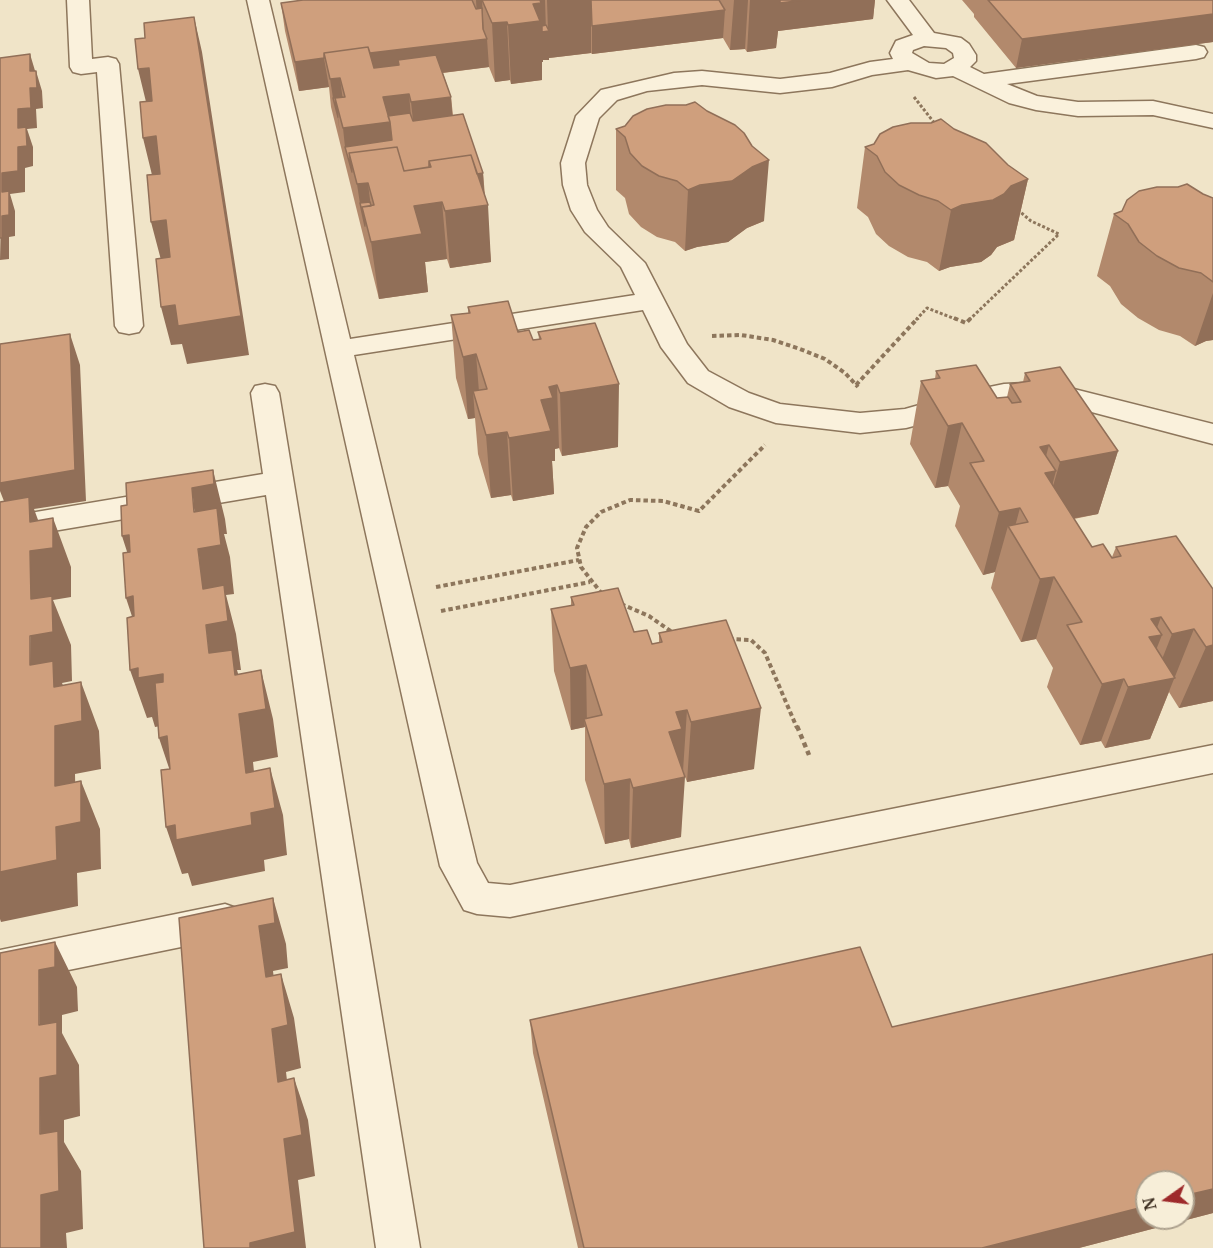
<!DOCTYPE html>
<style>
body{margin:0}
#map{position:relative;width:1213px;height:1248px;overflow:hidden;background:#f0e4c8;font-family:"Noto Serif",serif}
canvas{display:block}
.north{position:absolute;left:1135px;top:1170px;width:60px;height:60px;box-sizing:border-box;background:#f7eed8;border:2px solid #ada18e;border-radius:50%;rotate:256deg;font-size:16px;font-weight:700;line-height:24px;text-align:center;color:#3d2e20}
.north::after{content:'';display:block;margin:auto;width:21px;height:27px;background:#9e2a2b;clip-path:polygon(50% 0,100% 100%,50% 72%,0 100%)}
</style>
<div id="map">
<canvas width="1213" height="1248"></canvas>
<div class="north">N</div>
</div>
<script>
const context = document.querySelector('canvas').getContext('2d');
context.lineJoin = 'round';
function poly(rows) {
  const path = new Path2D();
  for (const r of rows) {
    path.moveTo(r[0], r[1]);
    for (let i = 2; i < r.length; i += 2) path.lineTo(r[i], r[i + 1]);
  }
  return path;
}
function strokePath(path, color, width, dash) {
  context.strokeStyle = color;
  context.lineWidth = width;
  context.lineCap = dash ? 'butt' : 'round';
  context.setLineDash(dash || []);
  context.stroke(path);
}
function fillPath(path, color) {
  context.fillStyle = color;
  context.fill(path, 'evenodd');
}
const minor = poly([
 [67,0,89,0,92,59,108,57,116,59,119,64,143,326,139,332,129,334,119,332,115,326,97,72,81,74,73,72,70,67,67,0],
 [247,0,269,0,350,339,635,295,621,267,585,232,571,210,563,185,561,163,576,116,601,90,674,73,702,71,780,79,830,73,870,62,893,59,890,53,896,41,913,35,887,0,909,0,934,33,961,38,969,44,976,55,976,61,970,67,984,74,1196,45,1204,47,1207,52,1204,57,1196,59,1007,84,1037,96,1078,102,1153,101,1213,114,1213,128,1153,115,1078,116,1036,110,1009,103,953,76,936,78,908,70,872,75,832,87,780,93,702,85,647,91,617,100,599,118,585,163,587,185,597,210,608,227,645,263,687,344,708,371,749,393,780,404,860,413,905,409,965,392,1004,384,1046,382,1213,424,1213,444,1046,400,1004,402,906,428,860,433,776,423,729,407,688,383,661,347,643,310,354,355,477,863,488,883,510,885,1213,745,1213,773,510,917,477,914,464,910,440,866,247,0],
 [924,46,946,48,953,53,954,58,944,64,929,63,912,53,913,50,924,46],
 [265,384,275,386,279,393,420,1248,376,1248,266,495,0,540,0,518,263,474,251,393,255,386,265,384],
 [225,904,239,909,244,921,239,933,225,938,0,984,0,950,225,904]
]);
strokePath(minor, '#8d765c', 3);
strokePath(poly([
 [914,97,936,125],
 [916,320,927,308,958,320],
 [969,320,1059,234,1031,221,1018,210]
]), '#8d765c', 3, [3, 2]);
strokePath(poly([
 [954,318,966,323,971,318],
 [712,336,741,335,773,340,800,349,825,359,845,373,858,387],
 [856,385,918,318],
 [436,587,579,560],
 [602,594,581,567,577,548,586,527,601,512,630,500,663,501,699,511,765,445],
 [621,604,649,616,672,632],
 [441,611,590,582],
 [729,639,751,640,765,653,797,728]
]), '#8d765c', 4, [4.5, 3]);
strokePath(poly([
 [797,726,809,755]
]), '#8d765c', 4.5, [5, 4]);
fillPath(minor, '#faf1dc');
fillPath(poly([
 [303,0,875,0,873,19,778,31,776,48,747,52,745,49,730,50,723,38,592,54,591,53,549,58,549,60,543,60,543,62,542,62,542,80,511,84,510,80,495,82,489,67,443,73,451,97,453,115,483,173,491,262,450,268,447,259,425,262,428,292,379,299,331,107,329,87,299,91,285,31,281,3],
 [962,0,1213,0,1213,42,1016,68,974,17,974,14],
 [616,129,764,221,747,228,728,242,697,247,685,251,675,242,657,237,641,227,629,214,625,198,616,190],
 [865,147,1008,165,1028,179,1014,240,997,247,991,255,981,262,950,267,939,271,927,262,908,257,889,246,876,234,868,217,857,208],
 [1203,194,1213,198,1213,340,1206,341,1195,346,1180,336,1159,330,1138,318,1121,304,1110,286,1097,276,1114,214],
 [468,307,518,332,533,340,539,339,538,332,618,447,562,456,559,448,555,449,555,461,552,461,554,494,513,501,511,495,491,498,478,454,475,418,468,419,456,378,451,315,468,313],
 [936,371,997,398,1007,397,1010,384,1023,382,1025,373,1118,451,1098,514,1074,519,1092,547,1112,557,1116,547,1213,589,1213,701,1179,708,1169,692,1150,739,1105,748,1101,741,1080,745,1047,687,1053,668,1036,639,1021,642,991,588,995,572,983,575,955,526,960,506,948,486,935,488,910,444,921,381,935,379],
 [571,597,634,632,652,644,659,643,659,633,754,769,687,782,683,771,682,771,681,837,631,848,629,839,605,844,585,780,585,727,571,730,554,671,551,609,571,606],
 [530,1020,892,1027,1213,1213,1079,1248,578,1248,533,1053]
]), '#b2896c');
fillPath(poly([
 [476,0,482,0,484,37,478,38],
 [527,0,545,0,546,31,548,31,547,0,591,0,591,53,549,58,549,60,543,60,543,62,542,62,542,80,511,84,508,25],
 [734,0,748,0,745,49,730,50],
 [750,0,875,0,873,19,778,31,776,48,747,52],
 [725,10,723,38,592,54,592,26],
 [1213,14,1213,42,1016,68,1022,39],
 [194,17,202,52,249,355,187,364,182,344,171,345,161,307,175,305],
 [507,22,510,80,495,82,492,23],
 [487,39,489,67,401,78,399,65,398,60,399,78,340,78,345,116,383,97,409,94,414,150,368,183,373,225,406,190,432,180,483,173,485,205,488,205,491,262,450,268,445,211,442,202,447,259,425,262,428,292,379,299,371,242,363,208,360,204,357,184,349,153,345,147,343,128,335,98,340,134,338,117,333,98,330,79,325,58],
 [30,54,36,74,36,71,42,91,43,108,36,109,37,128,27,129,33,147,33,166,25,168,25,192,10,194,15,211,15,236,9,237,9,259,0,260,2,173,18,128,18,109,30,71],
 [324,58,329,87,299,91,295,62],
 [149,68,157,104,147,106,138,69],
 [451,97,455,152,417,158,411,102],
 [156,136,165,173,152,175,143,138],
 [769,160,764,221,747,228,728,242,697,247,685,251,688,190],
 [1028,179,1014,240,997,247,991,255,981,262,950,267,939,271,951,210],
 [166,220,175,258,161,260,151,222],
 [1213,293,1213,340,1206,341,1195,346],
 [70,334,80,365,86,501,34,509,48,547,53,518,71,567,71,597,53,600,71,645,72,681,62,683,73,710,81,682,99,731,101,769,75,774,76,823,81,781,100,829,101,869,77,873,78,906,1,922,0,919,0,872,55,786,30,665,31,599,9,514,0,491,0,483],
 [476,354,481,417,473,391,475,418,468,419,463,357],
 [619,384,618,447,562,456,560,393],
 [557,385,559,448,555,449,555,461,552,461,554,494,513,501,509,438,541,400,549,387],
 [962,423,948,486,935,488,948,426],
 [507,432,511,495,491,498,486,435],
 [1049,445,1032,508,1040,447],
 [1118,451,1098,514,1042,524,1060,462],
 [213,470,225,519,227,534,224,534,230,557,234,594,226,595,236,634,241,670,237,670,245,698,261,670,273,719,278,757,253,762,258,811,270,768,283,815,287,855,264,860,265,871,192,886,188,873,182,874,166,827,209,653,192,488],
 [1056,471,1039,534,1045,473],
 [1020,508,1013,534,1008,526,995,572,983,575,999,512],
 [129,535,138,586,122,536],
 [1054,577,1036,639,1021,642,1040,579],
 [133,596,142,647,126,598],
 [1161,617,1154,636,1162,635,1142,685,1153,682,1172,634,1194,629,1150,739,1105,748,1128,687,1151,619],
 [1213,645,1213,701,1179,708,1206,647],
 [586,665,587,726,584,719,585,727,571,730,570,668],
 [138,668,163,674,179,723,155,727,152,717,147,718,130,670],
 [1124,679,1101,741,1080,745,1102,684],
 [761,708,754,769,687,782,691,722],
 [687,710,683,771,680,771,685,777,681,837,631,848,633,788,669,732,676,712],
 [167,736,175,786,159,738],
 [630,779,629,839,605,844,604,784],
 [273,898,286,944,288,968,273,971,279,1021,266,977,259,926],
 [55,942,77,987,78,1011,62,1015,62,1033,79,1065,80,1116,64,1120,64,1142,81,1171,83,1229,66,1233,67,1248,41,1248,39,970],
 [281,974,294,1018,301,1068,286,1072,292,1123,278,1082,272,1029],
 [294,1078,308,1120,315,1176,298,1180,306,1248,250,1248,250,1243,284,1139],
 [1213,1189,1213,1213,1079,1248,982,1248,1147,1206,1147,1218,1183,1218,1183,1196]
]), '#916f58');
const building = poly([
 [303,0,472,0,476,9,482,8,483,29,487,39,370,53,368,47,324,53,324,58,295,62,281,3,303,0],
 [482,0,540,0,541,3,533,4,540,21,508,25,507,22,492,23,482,0],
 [591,0,719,0,725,10,592,26,591,0],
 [780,0,804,0,780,3,780,0],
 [988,0,1213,0,1213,14,1022,39,988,0],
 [194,17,241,316,178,326,175,305,161,307,156,259,170,257,166,220,151,222,147,175,160,174,156,136,143,138,140,102,152,101,149,68,138,69,135,39,145,38,144,23,194,17],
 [546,25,549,31,542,32,542,26,546,25],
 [368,47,374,68,399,65,398,60,436,55,451,97,411,102,409,94,383,97,390,122,343,128,335,98,345,97,340,78,330,79,324,53,368,47],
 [30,54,30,71,36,71,37,88,30,88,31,108,18,109,18,128,26,127,27,146,18,147,18,171,2,173,2,192,9,191,9,215,2,216,2,238,0,238,0,58,30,54],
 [343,97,335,98,338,117,333,98,343,97],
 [695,102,707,111,735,125,744,133,752,146,769,160,752,167,732,181,700,185,688,190,677,181,659,176,642,166,630,153,625,137,616,129,625,126,633,116,647,109,666,105,686,105,695,102],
 [410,113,413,121,463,114,483,173,477,174,471,155,429,161,429,167,404,171,397,147,349,153,352,172,345,147,392,140,390,122,388,116,410,113],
 [941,119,954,129,986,143,1008,165,1028,179,1011,186,1004,194,993,200,962,205,951,210,938,201,919,195,899,185,885,172,877,156,865,147,874,144,880,134,893,127,911,123,931,123,941,119],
 [397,147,404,171,431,167,429,161,471,155,488,205,445,211,442,202,414,206,422,234,371,242,362,207,374,205,368,183,357,184,349,153,397,147],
 [1187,184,1203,194,1213,198,1213,282,1201,273,1179,268,1157,256,1139,242,1128,224,1114,214,1122,211,1127,200,1139,191,1157,187,1178,187,1187,184],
 [370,202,371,206,362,207,365,226,360,203,370,202],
 [508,301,518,332,529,330,533,340,541,339,538,332,595,323,619,384,560,393,557,385,549,387,553,398,541,400,551,431,509,438,507,432,486,435,473,391,487,389,476,354,463,357,451,315,470,313,468,307,508,301],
 [70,334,75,470,0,483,0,344,70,334],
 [976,365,997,398,1008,397,1012,403,1021,402,1010,384,1030,381,1025,373,1060,367,1118,451,1060,462,1049,445,1040,447,1056,471,1045,473,1092,547,1103,544,1112,558,1121,556,1116,547,1176,536,1213,589,1213,645,1206,647,1194,629,1172,634,1161,617,1151,619,1162,635,1149,637,1175,678,1128,687,1124,679,1102,684,1067,625,1082,622,1054,577,1040,579,1008,526,1028,522,1020,508,999,512,970,463,984,461,962,423,948,426,921,381,940,378,936,371,976,365],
 [213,470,214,484,192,488,194,512,217,508,221,545,198,549,203,589,224,585,228,621,206,625,209,653,232,650,235,675,261,670,266,709,239,714,246,773,270,768,275,808,251,813,252,825,176,840,175,825,166,827,161,770,170,769,167,736,159,738,155,683,163,682,163,674,138,678,138,668,130,670,127,618,134,616,133,596,126,598,123,553,130,552,129,535,122,536,121,506,127,505,126,483,213,470],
 [29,497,30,522,53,518,53,548,30,551,31,599,52,596,53,632,30,636,30,665,53,661,54,687,81,682,82,721,55,726,55,786,81,781,81,822,56,827,57,860,0,872,0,502,29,497],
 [618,588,634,632,647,630,652,644,662,642,659,633,726,620,761,708,691,722,687,710,676,712,682,729,669,732,685,777,633,788,630,779,604,784,584,719,602,715,586,665,570,668,551,609,574,605,571,597,618,588],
 [273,898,275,923,259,926,266,977,281,974,288,1025,272,1029,278,1082,294,1078,302,1135,284,1139,295,1232,250,1243,250,1248,204,1248,179,918,273,898],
 [55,942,55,967,39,970,39,1025,57,1022,57,1075,40,1078,40,1134,58,1131,59,1191,41,1195,41,1248,0,1248,0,953,55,942],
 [860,947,892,1027,1213,954,1213,1189,1183,1196,1183,1182,1147,1182,1147,1206,982,1248,584,1248,530,1020,860,947]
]);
fillPath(building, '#cf9f7d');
strokePath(building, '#916f58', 1.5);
</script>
